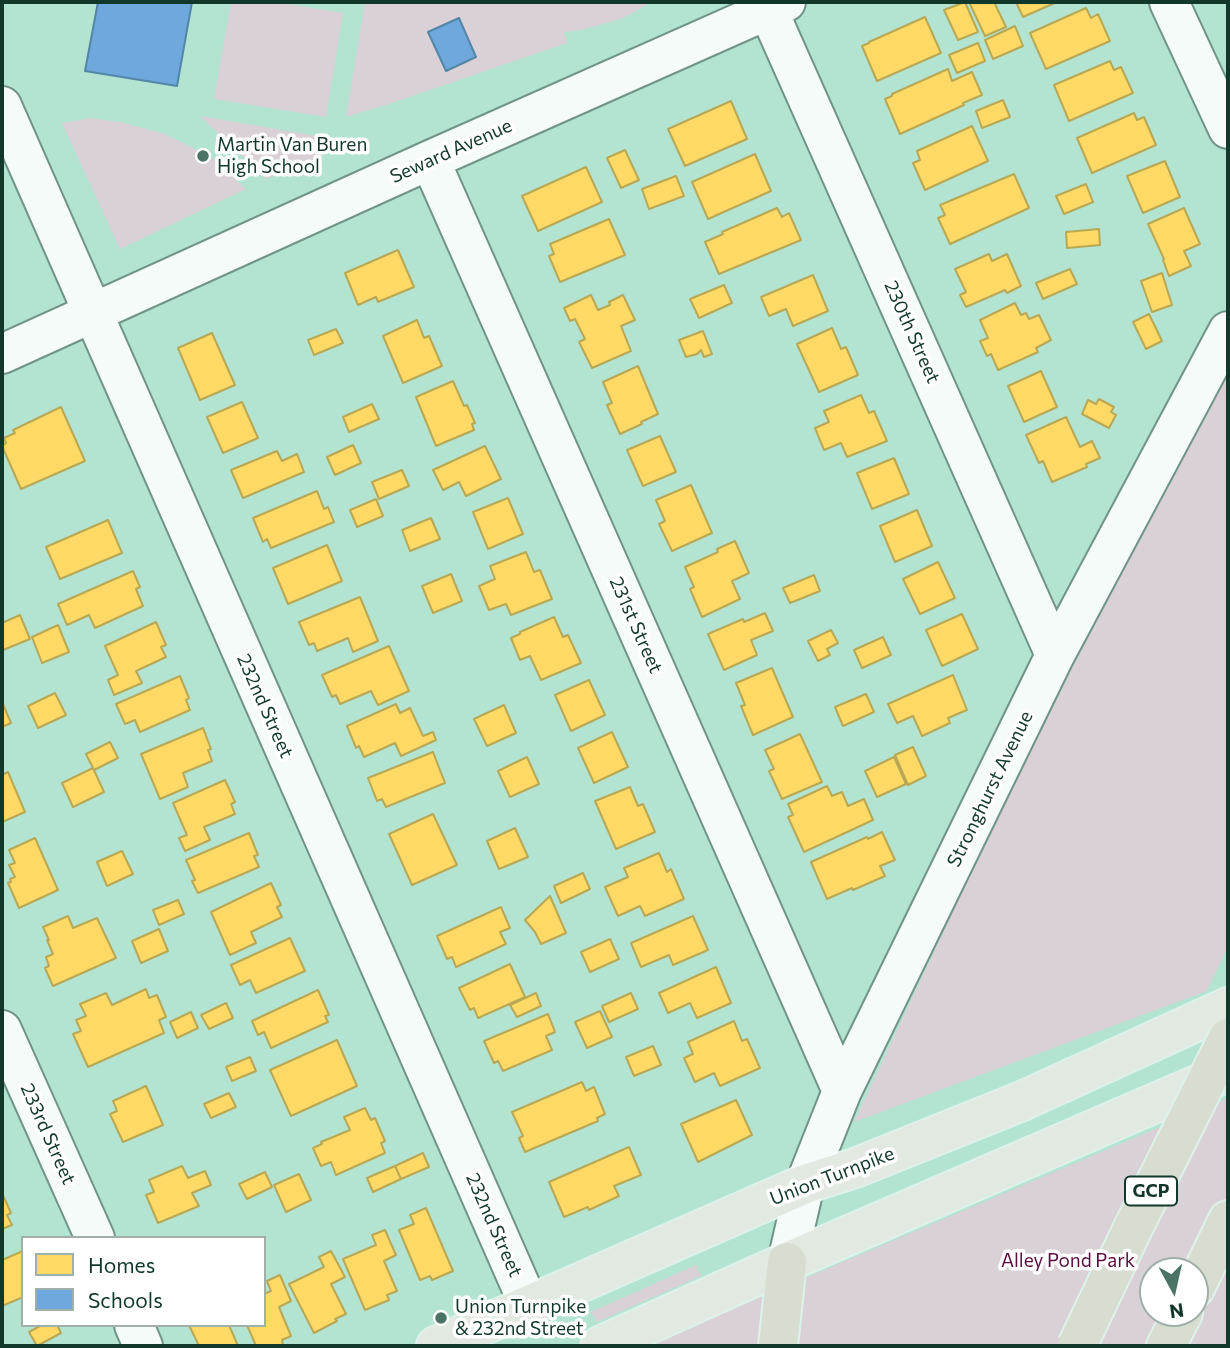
<!DOCTYPE html>
<style>
body{margin:0}
#map{position:relative;width:1230px;height:1348px;overflow:hidden;background:#b3e3d1;font-family:Commissioner,sans-serif}
canvas{display:block}
.frame{position:absolute;inset:0;border:4px solid #12372b;pointer-events:none}
.legend{position:absolute;left:21px;top:1236px;width:245px;height:91px;box-sizing:border-box;background:#fff;border:2px solid #a0afaa;margin:0;padding:9px 12px;list-style:none;font-size:21px;color:#12372b}
.legend li{display:flex;align-items:center;gap:14px;height:35px}
.legend b{width:35px;border:2px solid #a0afaa}
.north{position:absolute;left:1139px;top:1257px;width:70px;height:70px;box-sizing:border-box;background:#fff;border:2px solid #a0afaa;border-radius:50%;rotate:172deg;font-size:19px;font-weight:700;line-height:28px;text-align:center;color:#12372b}
.north::after{content:'';display:block;margin:auto;width:24px;height:32px;background:#4a7365;clip-path:polygon(50% 0,100% 100%,50% 72%,0 100%)}
</style>
<div id="map">
<canvas width="1230" height="1348"></canvas>
<div class="frame"></div>
<ul class="legend">
<li><b style="height:19px;background:#ffd966"></b>Homes</li>
<li><b style="height:19px;background:#6fa8dc"></b>Schools</li>
</ul>
<div class="north">N</div>
</div>
<script>
const context = document.querySelector('canvas').getContext('2d');
context.lineJoin = 'round';
function fillPath(path, color) {
  context.fillStyle = color;
  context.fill(path, 'evenodd');
}
function poly(rows) {
  const path = new Path2D();
  for (const r of rows) {
    path.moveTo(r[0], r[1]);
    for (let i = 2; i < r.length; i += 2) path.lineTo(r[i], r[i + 1]);
  }
  return path;
}
function strokePath(path, color, width, dash) {
  context.strokeStyle = color;
  context.lineWidth = width;
  context.lineCap = dash ? 'butt' : 'round';
  context.setLineDash(dash || []);
  context.stroke(path);
}
function drawText(font, color, halo, rows, align = 'center') {
  context.font = font + ' Commissioner,sans-serif';
  context.lineWidth = 7;
  context.setLineDash([]);
  context.textBaseline = 'middle';
  context.strokeStyle = halo;
  context.fillStyle = color;
  for (const [text, x, y, turn = 0] of rows) {
    context.save();
    context.translate(x, y);
    context.rotate((+turn || 0) * Math.PI / 180);
    context.textAlign = isNaN(turn) ? turn : align;
    if (halo) context.strokeText(text, 0, 0);
    context.fillText(text, 0, 0);
    context.restore();
  }
}
fillPath(poly([
 [231,2,276,2,343,13,326,117,214,99],
 [365,2,650,2,637,11,618,20,581,30,564,32,567,43,386,105,346,117],
 [200,116,352,142,266,179],
 [90,118,120,122,165,134,214,159,246,189,120,249,62,123],
 [1228,356,1228,946,1207,991,854,1122,1068,666],
 [1228,1098,1228,1346,649,1346,735,1308],
 [1153,1271,1195,1271,1195,1313,1153,1313],
 [696,1265,701,1276,597,1322,591,1312]
]), '#d9d1d6');
const homes = poly([
 [965,2,978,32,958,40,944,10,965,2],
 [969,2,994,2,1006,27,985,36,969,2],
 [1016,2,1057,2,1023,17,1016,2],
 [1086,8,1091,18,1098,14,1110,41,1046,69,1030,33,1086,8],
 [925,17,941,53,877,81,862,46,869,43,869,42,925,17],
 [1015,26,1023,46,993,59,985,40,1015,26],
 [978,43,985,61,957,73,949,55,978,43],
 [1110,61,1114,70,1121,67,1133,93,1069,121,1054,85,1110,61],
 [948,69,952,81,972,72,982,95,963,103,964,105,900,134,885,99,892,96,892,94,948,69],
 [1003,100,1010,117,982,128,976,111,1003,100],
 [731,101,747,139,685,166,668,129,731,101],
 [1134,113,1137,120,1144,117,1156,145,1092,173,1077,138,1134,113],
 [972,126,988,161,925,190,913,163,920,160,917,151,972,126],
 [625,150,639,180,621,188,607,158,625,150],
 [755,154,771,191,708,219,692,182,755,154],
 [1165,161,1180,197,1143,213,1127,176,1165,161],
 [586,167,602,202,538,231,522,196,586,167],
 [1014,174,1029,208,950,244,938,218,945,215,940,205,1014,174],
 [676,176,684,196,649,209,642,189,676,176],
 [1086,184,1093,202,1064,214,1056,196,1086,184],
 [777,208,782,217,789,213,801,240,719,274,705,242,723,234,722,232,777,208],
 [1184,208,1200,244,1184,251,1191,266,1169,276,1163,260,1164,259,1148,224,1184,208],
 [609,219,625,255,560,282,549,256,554,254,550,244,609,219],
 [1099,229,1100,245,1067,248,1066,232,1099,229],
 [398,250,414,287,378,302,376,297,358,305,345,273,398,250],
 [989,254,992,261,1007,254,1021,286,1007,293,1005,290,966,307,960,295,966,292,955,269,989,254],
 [1070,269,1077,284,1043,299,1036,283,1070,269],
 [1162,273,1172,305,1152,312,1141,281,1162,273],
 [813,275,828,311,793,326,786,309,769,316,761,297,813,275],
 [724,285,732,303,699,318,690,299,724,285],
 [591,295,598,310,610,305,609,302,623,295,635,320,621,326,631,351,592,368,579,342,585,339,575,319,570,321,564,308,591,295],
 [1015,303,1021,315,1026,313,1029,319,1039,315,1051,340,1036,348,1038,352,998,370,991,354,987,356,980,341,988,338,980,320,1015,303],
 [1149,314,1162,341,1146,349,1133,322,1149,314],
 [417,320,424,338,429,336,442,366,403,383,383,336,417,320],
 [832,328,841,349,846,347,858,375,819,392,797,344,832,328],
 [336,329,343,343,314,355,308,340,336,329],
 [703,331,712,354,704,357,701,350,697,354,686,357,679,340,703,331],
 [212,333,235,385,200,400,178,348,212,333],
 [638,366,658,414,641,422,642,424,620,434,607,405,612,403,603,382,638,366],
 [1041,371,1057,407,1024,422,1008,386,1041,371],
 [453,381,464,406,467,405,475,423,472,424,474,430,436,446,416,397,453,381],
 [861,395,869,413,874,411,887,441,847,457,841,443,824,450,815,428,829,422,824,411,861,395],
 [1099,399,1114,407,1111,412,1116,415,1109,428,1082,414,1088,400,1096,404,1099,399],
 [242,402,258,438,223,453,207,417,242,402],
 [372,404,379,419,349,432,343,417,372,404],
 [61,407,85,461,21,489,2,446,6,443,4,438,15,433,13,430,61,407],
 [1066,417,1080,447,1092,441,1100,458,1086,464,1087,467,1052,482,1043,461,1039,463,1026,435,1066,417],
 [660,436,676,472,643,486,627,450,660,436],
 [353,445,361,463,335,475,327,457,353,445],
 [485,446,501,479,466,496,459,482,443,490,433,470,485,446],
 [277,451,282,461,297,454,304,472,243,498,231,470,277,451],
 [894,458,909,494,872,509,857,473,894,458],
 [402,470,409,486,379,499,372,482,402,470],
 [691,485,712,533,672,551,659,524,665,521,656,500,691,485],
 [317,491,324,509,328,507,334,522,271,548,267,539,263,542,253,518,317,491],
 [508,498,523,534,488,549,473,512,508,498],
 [376,499,383,516,357,527,350,510,376,499],
 [917,510,932,546,895,562,880,526,917,510],
 [431,518,440,539,410,551,402,530,431,518],
 [108,520,122,553,60,579,46,547,108,520],
 [735,541,749,573,732,581,740,599,702,617,690,589,694,587,685,567,718,552,717,549,735,541],
 [327,545,342,581,288,604,273,568,327,545],
 [526,552,534,572,540,570,552,599,511,615,506,604,489,610,479,586,495,579,490,566,526,552],
 [938,562,955,598,920,614,903,579,938,562],
 [133,571,140,587,136,589,143,606,95,628,89,615,67,625,58,604,133,571],
 [451,574,462,601,433,613,422,586,451,574],
 [814,575,820,591,790,603,783,588,814,575],
 [360,597,378,641,353,652,348,638,317,651,314,643,309,645,299,622,360,597],
 [765,613,773,631,751,640,757,655,724,670,708,634,743,619,744,622,765,613],
 [962,614,978,649,942,666,926,630,962,614],
 [20,615,30,639,3,650,2,623,20,615],
 [554,617,563,637,568,635,581,663,541,680,530,656,520,660,511,638,520,634,520,632,554,617],
 [156,622,166,645,161,647,166,657,136,671,142,683,114,695,108,680,118,675,105,646,156,622],
 [58,625,69,652,42,663,32,637,58,625],
 [831,630,838,643,827,649,830,655,818,661,808,641,831,630],
 [883,637,891,655,862,668,854,650,883,637],
 [389,646,409,691,378,705,371,691,340,704,336,695,332,697,322,675,389,646],
 [772,668,793,717,753,735,741,706,745,705,736,683,772,668],
 [953,675,967,710,948,718,950,723,922,736,913,716,897,723,888,704,953,675],
 [180,676,189,698,186,700,190,710,140,732,135,720,125,724,116,704,180,676],
 [589,680,605,715,571,731,555,695,589,680],
 [55,693,66,715,38,728,28,706,55,693],
 [866,694,874,712,843,726,835,707,866,694],
 [2,702,11,723,2,727,2,702],
 [396,704,400,713,410,708,423,736,433,732,436,740,401,756,395,743,364,757,359,746,356,748,347,726,396,704],
 [504,705,516,733,487,746,474,719,504,705],
 [203,728,211,749,208,750,212,761,183,773,188,787,160,799,141,754,203,728],
 [612,732,628,767,594,783,578,748,612,732],
 [800,734,822,782,782,799,769,771,774,769,765,750,800,734],
 [110,742,118,758,94,770,86,754,110,742],
 [913,747,926,776,908,785,895,755,913,747],
 [433,752,445,783,386,807,382,799,377,801,368,778,433,752],
 [527,757,539,784,510,797,498,771,527,757],
 [894,757,906,784,877,797,865,771,894,757],
 [93,768,104,792,73,807,62,783,93,768],
 [8,772,25,812,2,822,2,775,8,772],
 [225,780,235,802,231,804,235,814,204,827,210,840,185,851,179,838,187,835,173,803,225,780],
 [827,786,832,796,842,792,848,806,864,799,873,820,804,852,788,817,793,815,788,804,827,786],
 [630,787,638,806,643,804,655,832,616,849,595,801,630,787],
 [433,814,457,865,412,885,389,834,433,814],
 [515,828,528,857,499,869,487,841,515,828],
 [882,832,895,860,880,866,885,876,853,890,852,888,827,899,811,862,867,837,868,839,882,832],
 [249,833,258,855,254,856,259,867,198,893,192,881,195,880,186,860,249,833],
 [35,838,58,890,19,908,8,883,11,882,10,879,15,877,9,865,15,863,9,850,35,838],
 [122,851,133,874,107,886,97,862,122,851],
 [659,853,667,872,671,869,684,899,645,916,640,906,618,916,605,887,628,877,624,868,659,853],
 [583,873,590,889,561,903,554,886,583,873],
 [271,883,281,905,277,907,282,917,251,932,256,943,230,955,211,912,271,883],
 [550,896,566,933,541,944,535,932,525,920,550,896],
 [178,900,184,914,159,925,153,910,178,900],
 [501,907,510,928,500,932,506,944,456,967,452,957,447,959,437,936,501,907],
 [68,916,73,928,97,918,116,958,53,986,45,968,49,966,46,957,53,954,47,940,49,940,43,927,68,916],
 [693,916,708,950,673,965,669,955,641,967,631,943,693,916],
 [159,929,168,951,141,963,132,941,159,929],
 [290,938,305,971,256,993,250,980,240,985,231,965,290,938],
 [610,939,619,959,590,972,581,952,610,939],
 [510,964,525,997,478,1018,474,1008,470,1010,459,988,510,964],
 [716,967,731,1003,697,1018,690,1003,668,1013,659,993,716,967],
 [146,989,149,998,157,995,166,1017,159,1020,164,1033,88,1067,73,1034,81,1031,76,1020,86,1016,80,1004,106,993,112,1005,146,989],
 [318,990,329,1015,325,1016,328,1022,271,1048,264,1032,258,1035,252,1021,318,990],
 [536,993,541,1006,517,1017,510,1005,536,993],
 [631,993,638,1009,609,1022,602,1006,631,993],
 [226,1003,233,1018,209,1029,201,1015,226,1003],
 [600,1011,612,1037,587,1048,575,1022,600,1011],
 [191,1012,198,1028,177,1038,170,1022,191,1012],
 [548,1014,555,1032,546,1036,552,1050,503,1071,498,1061,494,1063,484,1041,548,1014],
 [734,1021,742,1041,747,1039,760,1068,720,1086,714,1073,695,1082,684,1058,693,1054,688,1042,734,1021],
 [337,1040,357,1086,291,1116,270,1070,337,1040],
 [653,1046,661,1065,634,1076,626,1057,653,1046],
 [250,1057,256,1071,232,1081,226,1067,250,1057],
 [582,1082,586,1091,594,1087,605,1114,597,1118,598,1121,525,1152,519,1138,523,1136,512,1112,582,1082],
 [146,1086,163,1125,123,1142,110,1114,117,1111,113,1101,146,1086],
 [229,1093,236,1107,211,1118,204,1104,229,1093],
 [736,1100,752,1135,698,1162,681,1124,736,1100],
 [365,1108,371,1120,375,1118,385,1141,381,1143,385,1153,336,1175,331,1162,321,1166,313,1148,322,1144,321,1142,350,1130,344,1117,365,1108],
 [629,1147,641,1175,614,1186,619,1196,589,1210,588,1207,564,1217,549,1182,629,1147],
 [423,1153,429,1167,401,1179,395,1166,423,1153],
 [182,1166,188,1178,205,1171,211,1185,192,1193,199,1206,158,1223,146,1195,154,1192,149,1180,182,1166],
 [395,1166,401,1179,373,1192,367,1178,395,1166],
 [265,1172,272,1187,247,1199,239,1184,265,1172],
 [299,1174,311,1200,286,1212,274,1185,299,1174],
 [2,1193,11,1213,7,1215,12,1225,2,1229,2,1193],
 [426,1208,453,1271,432,1280,430,1276,420,1280,399,1230,414,1224,410,1215,426,1208],
 [385,1230,396,1255,384,1261,397,1291,387,1295,389,1300,365,1310,343,1259,376,1245,372,1235,385,1230],
 [23,1251,23,1297,2,1306,2,1260,23,1251],
 [331,1251,345,1277,331,1284,346,1314,335,1319,337,1321,314,1333,289,1284,324,1267,319,1257,331,1251],
 [280,1275,291,1301,279,1307,291,1336,282,1340,283,1346,256,1346,247,1325,264,1325,264,1294,271,1291,267,1281,280,1275],
 [42,1325,57,1325,61,1333,37,1346,29,1332,42,1325],
 [189,1325,229,1325,238,1346,199,1346,189,1325]
]);
fillPath(homes, '#ffd966');
strokePath(homes, '#b8a854', 2);
const schools = poly([
 [98,2,192,2,177,86,85,71,98,2],
 [459,18,476,57,446,71,428,32,459,18]
]);
fillPath(schools, '#6fa8dc');
strokePath(schools, '#5386a7', 2);
const minor = poly([
 [1169,2,1228,129],
 [768,10,1055,655],
 [2,106,529,1305],
 [430,160,842,1091],
 [2,354,430,160,786,2],
 [2,1030,95,1238],
 [787,1262,805,1184,842,1091,1055,655,1228,331],
 [134,1325,143,1346]
]);
const major = poly([
 [436,1346,805,1184,855,1168,1022,1101,1228,1007],
 [600,1346,787,1262,1227,1072]
]);
const highway = poly([
 [1195,1288,1228,1220],
 [778,1346,787,1262],
 [1166,1346,1183,1313]
]);
strokePath(minor, '#719488', 42);
strokePath(major, '#ddf2ea', 42);
strokePath(highway, '#ddf2ea', 42);
strokePath(minor, '#f4fbf8', 38);
strokePath(major, '#e2e9e1', 38);
strokePath(highway, '#d7ded1', 38);
const highwayBridge = poly([
 [1077,1346,1133,1228,1228,1038]
]);
strokePath(highwayBridge, '#ddf2ea', 42, []);
strokePath(highwayBridge, '#d7ded1', 38);
for (const [x, y, r, color] of [
 [203,156,7,"#4a7365"],
 [441,1318,7,"#4a7365"]
]) {
  const dot = new Path2D();
  dot.arc(x, y, r, 0, 2 * Math.PI);
  context.fillStyle = color;
  context.fill(dot);
  strokePath(dot, '#fff', 2.5);
}
for (const [x, y, w] of [
 [1151,1191,52]
]) {
  const box = new Path2D();
  box.roundRect(x - w / 2, y - 14.5, w, 29, 5);
  context.fillStyle = '#fff';
  context.fill(box);
  strokePath(box, '#12372b', 2);
}
drawText('bold 18px', '#12372b', null, [
 ["GCP",1151,1191]
]);
drawText('19px', '#12372b', '#fff', [
 ["Martin Van Buren",217,145],
 ["High School",217,167],
 ["Union Turnpike",455,1307],
 ["& 232nd Street",455,1329]
], 'left');
drawText('19px', '#12372b', '#fff', [
 ["Seward Avenue",451,151,-24],
 ["230th Street",912,332,66],
 ["231st Street",636,625,66],
 ["232nd Street",265,706,66],
 ["Stronghurst Avenue",990,789,-64],
 ["233rd Street",48,1134,66],
 ["Union Turnpike",832,1176,-21],
 ["232nd Street",494,1225,66]
]);
drawText('19px', '#5b0d3d', '#fff', [
 ["Alley Pond Park",1068,1261]
]);
</script>
